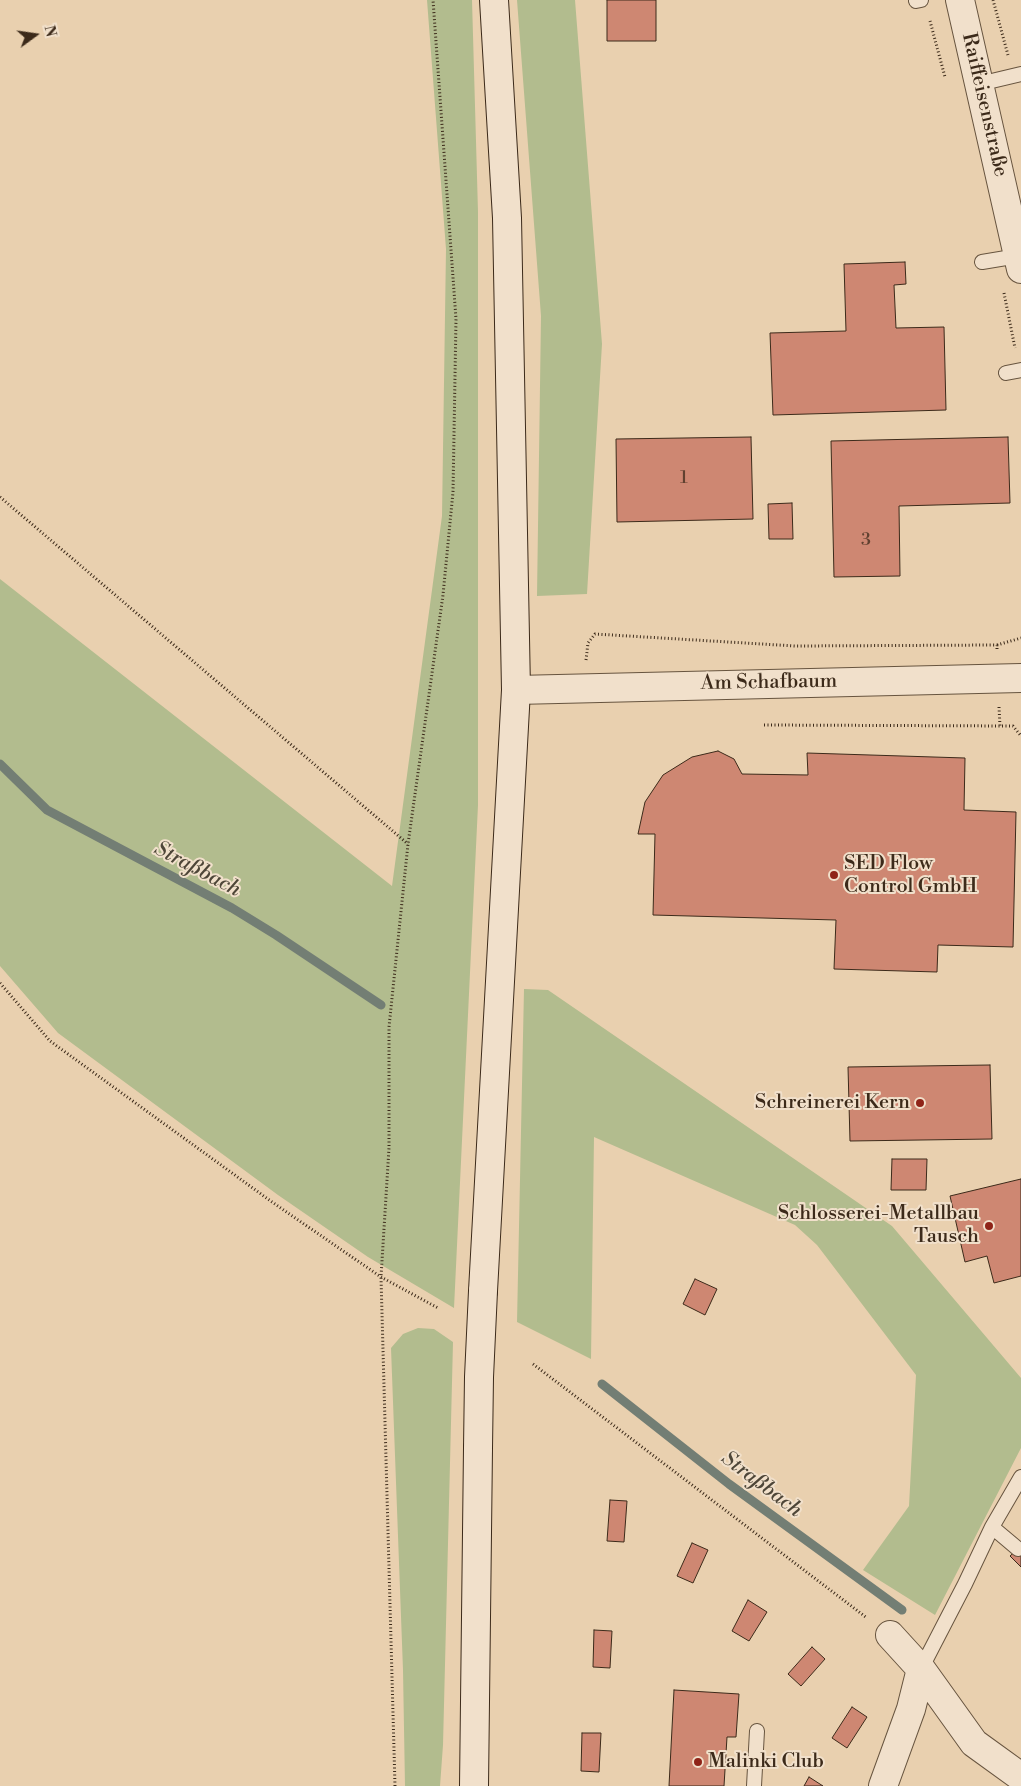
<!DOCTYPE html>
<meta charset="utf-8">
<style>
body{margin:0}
#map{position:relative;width:1021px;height:1786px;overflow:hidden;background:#e9d0af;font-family:"Libre Bodoni",serif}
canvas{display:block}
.north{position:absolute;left:10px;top:10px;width:50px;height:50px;-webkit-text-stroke:4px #f1e0cb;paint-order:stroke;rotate:76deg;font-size:14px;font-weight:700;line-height:20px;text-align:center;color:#3c2a1a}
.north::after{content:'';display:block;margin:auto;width:18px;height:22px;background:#3c2a1a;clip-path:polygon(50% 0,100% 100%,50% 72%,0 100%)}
</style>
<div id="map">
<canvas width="1021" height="1786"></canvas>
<div class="north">N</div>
</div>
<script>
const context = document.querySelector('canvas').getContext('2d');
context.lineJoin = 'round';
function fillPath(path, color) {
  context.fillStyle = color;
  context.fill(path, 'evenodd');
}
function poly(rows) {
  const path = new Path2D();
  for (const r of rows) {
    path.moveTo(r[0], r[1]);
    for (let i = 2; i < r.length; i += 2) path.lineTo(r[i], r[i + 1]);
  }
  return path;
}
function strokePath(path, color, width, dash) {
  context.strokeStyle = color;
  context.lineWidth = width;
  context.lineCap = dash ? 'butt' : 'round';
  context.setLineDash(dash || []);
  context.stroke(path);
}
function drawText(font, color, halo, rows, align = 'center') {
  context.font = font + ' "Libre Bodoni",serif';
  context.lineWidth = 4;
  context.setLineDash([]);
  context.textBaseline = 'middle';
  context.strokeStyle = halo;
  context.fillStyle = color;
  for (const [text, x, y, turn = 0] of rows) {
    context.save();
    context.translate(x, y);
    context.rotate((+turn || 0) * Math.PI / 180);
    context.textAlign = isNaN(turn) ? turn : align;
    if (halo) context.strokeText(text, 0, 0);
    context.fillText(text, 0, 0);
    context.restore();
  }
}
fillPath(poly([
 [427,0,472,0,478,212,478,805,454,1308,368,1257,278,1195,58,1033,0,966,0,579,392,886,442,516,446,249],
 [517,0,575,0,602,344,587,594,537,596,541,316],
 [524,989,548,990,892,1226,1021,1378,1021,1448,935,1615,863,1570,909,1506,916,1375,817,1245,795,1225,594,1137,591,1359,517,1322],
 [418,1328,434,1329,453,1342,443,1745,440,1786,405,1786,403,1670,391,1348,403,1334]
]), '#b2bc8e');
strokePath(poly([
 [0,764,47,810,232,908,276,935,381,1005],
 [602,1384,729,1484,902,1610]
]), '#737e74', 9);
const building = poly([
 [607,0,656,0,656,41,607,41,607,0],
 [905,262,906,284,894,285,896,328,944,327,946,410,773,415,770,333,846,331,844,264,905,262],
 [751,437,753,519,617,522,616,439,751,437],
 [1008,437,1010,503,899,506,900,576,834,577,831,441,1008,437],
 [792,503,793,539,769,539,768,504,792,503],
 [718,751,734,759,742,774,808,775,807,753,965,758,964,810,1016,812,1013,947,938,945,937,972,834,969,836,920,653,915,655,834,638,834,645,802,663,775,692,757,718,751],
 [990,1065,992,1139,850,1141,848,1067,990,1065],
 [892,1159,927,1159,926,1190,891,1190,892,1159],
 [1021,1179,1021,1276,994,1283,987,1256,965,1262,950,1196,1021,1179],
 [695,1279,717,1289,705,1315,683,1304,695,1279],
 [610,1500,627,1501,624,1542,607,1541,610,1500],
 [692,1543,708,1550,693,1583,677,1576,692,1543],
 [1021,1546,1021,1567,1010,1556,1021,1546],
 [748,1600,767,1612,749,1641,732,1631,748,1600],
 [594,1630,612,1631,610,1668,593,1667,594,1630],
 [812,1647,825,1659,801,1686,788,1674,812,1647],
 [674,1690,739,1694,736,1737,727,1737,724,1786,669,1786,674,1690],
 [852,1707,867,1717,847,1748,832,1738,852,1707],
 [582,1733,601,1733,599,1772,581,1771,582,1733],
 [809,1777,823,1786,804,1786,809,1777]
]);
fillPath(building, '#ce8772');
strokePath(building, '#3c2a1a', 1);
const lane = poly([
 [916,1,921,0],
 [979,84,1021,74],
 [982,262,1018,256],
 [1006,373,1021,370],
 [992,1527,1018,1549],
 [921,1669,965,1584,992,1527,1021,1477],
 [754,1786,757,1731]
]);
const street = poly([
 [960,0,1021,269],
 [516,690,1021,678],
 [890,1635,921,1669,974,1743,1021,1777],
 [883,1786,911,1709,921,1669]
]);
const secondary = poly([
 [483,1291,516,690,507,218,494,0],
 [474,1786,478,1448]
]);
strokePath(lane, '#67543f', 16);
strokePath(street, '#67543f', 30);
strokePath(secondary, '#3c2a1a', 30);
strokePath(poly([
 [993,0,1008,55],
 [930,21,945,77],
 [1004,293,1015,348],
 [0,497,408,844],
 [997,645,1021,638],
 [586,660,588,643,595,634,795,646,997,645,997,650],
 [999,707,1000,726],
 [764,725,1013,726,1021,736],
 [0,983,50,1041,272,1202,381,1277,438,1308],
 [533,1364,867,1618],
 [395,1786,381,1277,389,1148,389,1027,408,844,443,595,453,492,456,319,433,0]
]), '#3c2a1a', 3, [1, 2.5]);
strokePath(lane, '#f1e0cb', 14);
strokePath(street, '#f1e0cb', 28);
strokePath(secondary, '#f1e0cb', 28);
const secondaryBridge = poly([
 [478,1448,479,1377,483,1291]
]);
strokePath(secondaryBridge, '#3c2a1a', 30, []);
strokePath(secondaryBridge, '#f1e0cb', 28);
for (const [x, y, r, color] of [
 [834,875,5,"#8f2418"],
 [920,1103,5,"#8f2418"],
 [989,1226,5,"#8f2418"],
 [698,1762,5,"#8f2418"]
]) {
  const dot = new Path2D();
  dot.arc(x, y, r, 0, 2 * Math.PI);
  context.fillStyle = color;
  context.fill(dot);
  strokePath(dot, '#f1e0cb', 2);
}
drawText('18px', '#604130', null, [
 ["1",684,479],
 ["3",866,541]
]);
drawText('20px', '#3c2a1a', '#f1e0cb', [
 ["Raiffeisenstraße",984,105,77],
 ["Am Schafbaum",769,683,-1]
]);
drawText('20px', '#3c2a1a', '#f1e0cb', [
 ["SED Flow",844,864],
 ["Control GmbH",844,887],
 ["Schreinerei Kern",910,1103,"right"],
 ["Schlosserei-Metallbau",979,1214,"right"],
 ["Tausch",979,1237,"right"],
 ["Malinki Club",708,1762]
], 'left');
drawText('italic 21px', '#4e4638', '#f1e0cb', [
 ["Straßbach",197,870,28],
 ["Straßbach",761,1485,37]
]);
</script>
